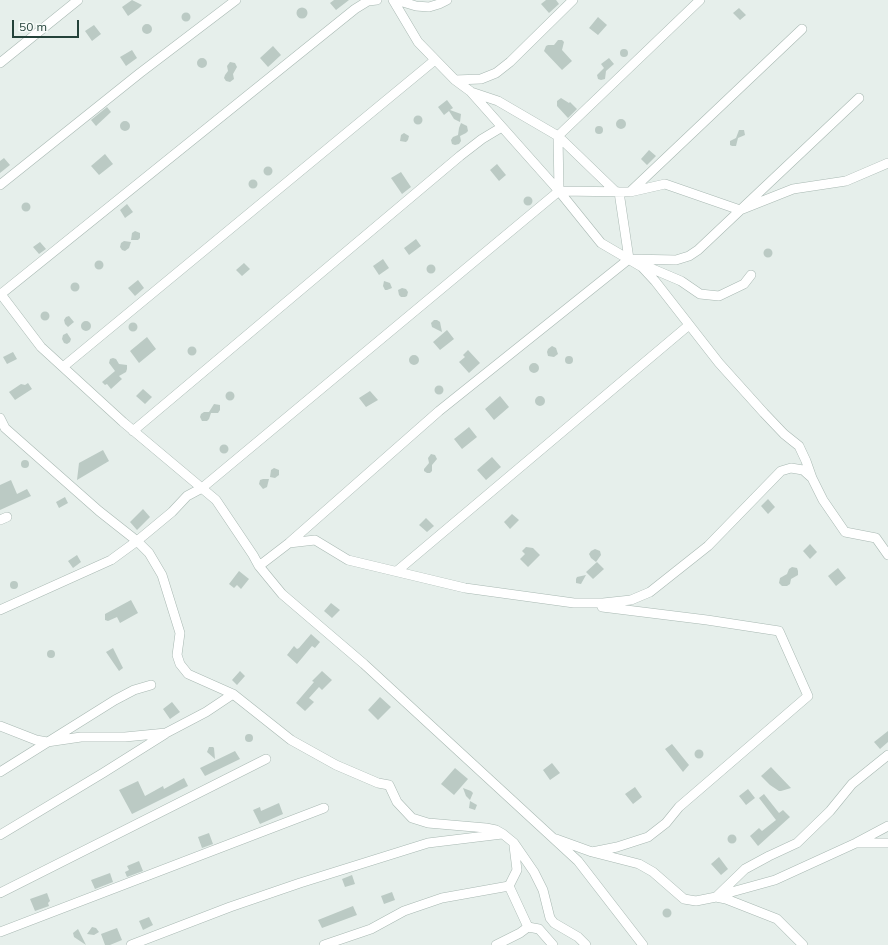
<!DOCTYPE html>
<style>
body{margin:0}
#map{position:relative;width:888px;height:945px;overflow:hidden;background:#e6efeb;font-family:Mulish,sans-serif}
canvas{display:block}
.scale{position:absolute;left:12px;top:20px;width:67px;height:18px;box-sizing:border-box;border:2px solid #24423a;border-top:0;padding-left:5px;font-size:12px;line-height:14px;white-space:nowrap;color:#24423a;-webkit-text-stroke:3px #f7fbf9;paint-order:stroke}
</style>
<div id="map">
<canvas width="888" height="945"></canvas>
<div class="scale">50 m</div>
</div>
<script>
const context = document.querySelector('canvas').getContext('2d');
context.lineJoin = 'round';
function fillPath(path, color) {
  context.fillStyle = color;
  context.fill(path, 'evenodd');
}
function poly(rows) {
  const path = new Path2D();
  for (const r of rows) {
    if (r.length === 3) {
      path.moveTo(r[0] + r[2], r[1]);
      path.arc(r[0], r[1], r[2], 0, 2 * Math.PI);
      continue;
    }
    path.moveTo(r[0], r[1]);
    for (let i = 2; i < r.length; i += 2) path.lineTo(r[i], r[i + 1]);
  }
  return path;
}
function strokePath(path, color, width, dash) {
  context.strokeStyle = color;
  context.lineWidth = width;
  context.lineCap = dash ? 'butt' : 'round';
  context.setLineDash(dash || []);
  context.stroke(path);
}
fillPath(poly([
 [132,0,142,5,139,8,128,16,122,7],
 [334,0,349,0,336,10,330,3],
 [546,0,556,0,559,4,549,13,541,4],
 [302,13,5.5],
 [739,8,746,15,740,20,733,13],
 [186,17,4.5],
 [598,17,607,25,598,35,589,28],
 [147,29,5],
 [94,25,101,34,92,41,85,31],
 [558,40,562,40,564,42,562,50,572,61,562,70,544,51,546,46,548,45,554,45],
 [273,46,281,55,268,67,260,58],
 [624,53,4],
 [132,50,137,58,126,66,120,57],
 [609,58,614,64,606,71,605,79,601,80,598,79,597,75,604,68,601,64],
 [202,63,5],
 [230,62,235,63,237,67,233,74,234,79,230,82,226,81,224,78,225,75,228,71,227,66],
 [561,98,569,103,570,102,577,109,568,118,557,106,557,101],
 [447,100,453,108,450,110,461,114,460,122,454,119,449,111,444,115,438,107],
 [107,107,111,112,96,126,91,120],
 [418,120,4.5],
 [621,124,5],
 [125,126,5],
 [461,123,467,126,468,131,466,133,460,136,461,141,459,144,455,145,452,144,451,140,453,137,458,135,459,128],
 [599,130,4],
 [739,130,744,130,745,135,738,138,736,146,732,146,730,145,730,141,736,138],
 [404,133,409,136,408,140,406,142,400,141,401,135],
 [649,150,656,156,647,165,641,159],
 [105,154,113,164,99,175,91,166],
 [4,158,10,165,0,173,0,161],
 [497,164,506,175,499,181,490,170],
 [268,171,4.5],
 [401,172,411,187,402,194,391,178],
 [253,184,4.5],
 [528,201,4.5],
 [26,207,4.5],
 [127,204,133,212,125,218,120,210],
 [135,231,140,233,140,238,138,240,131,240,132,233],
 [416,239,421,246,409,255,404,248],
 [124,241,131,242,129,248,125,251,122,250,120,247,121,243],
 [40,242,46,249,39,254,33,247],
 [768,253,4.5],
 [383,259,389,268,379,275,373,266],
 [99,265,4.5],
 [244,263,250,269,242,276,236,270],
 [431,269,4.5],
 [138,280,144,288,135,296,128,288],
 [384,281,390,283,392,288,387,290,385,290,383,286],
 [75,287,4.5],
 [402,288,406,289,408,292,407,296,405,297,401,297,399,295,398,290],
 [45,316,4.5],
 [69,316,74,322,68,327,65,324,64,320,66,317],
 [434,320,437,320,440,322,442,332,432,327,431,323],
 [86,326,5],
 [133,327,4.5],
 [447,330,454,339,440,350,433,342],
 [67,333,71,339,70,342,67,344,64,343,62,339,63,335],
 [147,337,156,349,139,363,130,351],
 [552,346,556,348,558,354,554,357,548,356,547,352,548,349],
 [192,351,4.5],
 [468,350,480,363,469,373,459,362,465,357,463,355],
 [13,352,17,359,7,364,3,357],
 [414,360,5],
 [569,360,4],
 [113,358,116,359,119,364,127,365,127,369,126,372,119,376,122,379,111,389,107,384,105,385,102,382,115,371,109,363,110,359],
 [534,368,5],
 [28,383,32,389,15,400,9,392,21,384,25,385],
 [439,390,4.5],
 [143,389,152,397,145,404,136,396],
 [370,391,378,400,366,407,359,398],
 [230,396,4.5],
 [500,396,509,407,494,420,485,409],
 [540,401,5],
 [214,404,220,405,220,410,218,413,211,413,209,419,207,421,202,421,200,417,201,414,204,412,209,412],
 [469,427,477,437,462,449,454,439],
 [224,449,4.5],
 [103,450,109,461,77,480,79,463],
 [431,454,435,455,437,459,432,465,432,471,430,473,427,473,424,471,424,469,429,463,428,458],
 [492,457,501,467,486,480,477,470],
 [25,464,4],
 [274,468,279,470,279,475,275,478,270,477,271,470],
 [263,479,269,479,267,487,263,489,259,484,260,480],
 [11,480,17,494,27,489,31,496,0,510,0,485],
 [65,497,68,503,59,508,56,502],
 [768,499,775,507,768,514,761,506],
 [143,509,150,517,137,530,130,522],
 [512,514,519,520,510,529,504,522],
 [426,518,434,526,427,532,419,525],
 [810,544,817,552,810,559,803,551],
 [526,547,533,548,540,555,528,567,520,559,525,554,522,551],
 [595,549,600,551,601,555,596,562,591,558,589,554,591,551],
 [77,555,81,562,73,568,68,561],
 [597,562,604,569,593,579,586,572],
 [792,567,797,568,798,571,798,575,791,579,790,584,787,586,782,586,779,583,780,578,787,574,789,569],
 [838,568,846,578,836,586,828,576],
 [239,571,249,579,241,589,237,585,234,588,229,584],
 [586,575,581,584,576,583,576,579,577,577],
 [14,585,4],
 [131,600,138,613,120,623,117,617,108,621,105,620,105,614],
 [331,603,340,610,332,618,324,611],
 [311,634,320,642,315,648,312,646,297,664,287,655,294,646,297,649,299,648],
 [113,648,123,668,119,671,106,652],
 [51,654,4],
 [240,671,245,676,237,685,232,680],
 [322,671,332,680,322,690,319,687,309,698,314,702,305,711,296,703,314,682,312,681],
 [380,697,391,707,378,720,368,710],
 [172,702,180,712,170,719,163,709],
 [888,731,888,742,880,749,874,742],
 [249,738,4],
 [672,744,689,765,683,772,665,749],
 [209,747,213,747,214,748,215,759,207,752],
 [699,754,4.5],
 [235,751,240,759,205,776,200,768],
 [552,763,560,773,550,780,543,770],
 [771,767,791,788,781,791,779,791,770,785,761,776],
 [455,768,468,779,454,795,441,784],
 [184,778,188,786,132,814,119,790,138,781,145,796,163,786,164,789],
 [635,787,642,797,633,804,625,794],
 [463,788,471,791,473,793,470,800,466,796],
 [748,789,755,798,746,805,739,796],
 [764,794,779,813,783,810,790,817,758,846,750,836,759,828,762,831,776,820,759,798],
 [470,801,477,805,475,810,469,808],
 [279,803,283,814,260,824,253,810,260,807,261,811],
 [209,833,213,844,202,848,198,837],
 [732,839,4.5],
 [719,857,728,869,721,875,711,864],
 [139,861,143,871,127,877,125,872,129,870,127,866],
 [110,873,113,882,95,889,91,880],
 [352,875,355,884,345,887,342,879],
 [392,892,395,900,384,904,381,896],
 [47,893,50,901,48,903,49,906,35,911,30,899],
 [353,906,357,915,322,928,318,920],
 [667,913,4.5],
 [149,917,153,925,143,930,139,921],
 [92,927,96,928,99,932,94,935,87,934],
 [117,928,122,940,110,945,105,945,101,934],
 [78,929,86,945,74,937,73,933]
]), '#bbcac4');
const minor = poly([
 [393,0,418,42,455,80,470,91,559,191,601,243,642,267,655,281,719,363,764,413,784,434,799,446,806,461,812,478,823,500,845,532,876,538,888,555],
 [396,0,416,6,429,7,439,4,447,0],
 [0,63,78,0],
 [455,80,481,79,496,73,510,62,573,0],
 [471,92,498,101,558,136,615,191,619,192],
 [0,185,140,73,236,0],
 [559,191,558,136,700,0],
 [631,191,802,29],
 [619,192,629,259],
 [641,264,681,281,700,294,719,296,744,284,751,275],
 [0,293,41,347,123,422,216,500,253,555,259,566,282,594,364,664,578,861,643,945],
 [1,294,355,9,368,1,377,0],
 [63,367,435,60],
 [0,418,5,428,99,511,137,541,149,553,162,575,180,633,177,655,180,664,188,674,233,694,291,740,336,765,378,783,389,785,397,802,412,818,428,823,486,828,496,830,503,834,514,843,534,872,543,890,550,918,554,923,578,937,586,945],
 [133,431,460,156,482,139,502,127],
 [0,520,7,517],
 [289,543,315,540,348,560,465,588,574,603,603,603,631,600,650,592,708,546,781,471,791,468,803,470,812,478],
 [259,566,289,543,439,411,629,259,676,260,689,256,698,250,859,98],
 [397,571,689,325],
 [0,610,111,560,137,541,172,512,187,496,202,488,559,191,630,192,665,184,740,210,793,189,846,181,888,163],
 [0,726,36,740,47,742,81,737,125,737,166,733,206,712,233,694],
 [0,772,115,700,134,690,151,685],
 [0,835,103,773,165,734],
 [556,839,592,852,639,864,653,872,684,899,696,901,716,897,726,899,777,919,803,945],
 [858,843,888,843],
 [514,846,517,870,509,886,528,927,539,929,553,945],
 [592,852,617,847,648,837,666,823,679,807,808,696,779,631,707,620,602,607],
 [0,893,266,759],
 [717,896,775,880,856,843,888,826],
 [716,897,745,869,769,856,797,843,830,811,852,784,888,755],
 [0,932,324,808],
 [131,945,230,907,300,883,428,843,502,834],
 [324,945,371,929,404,911,442,898,509,886],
 [496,945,520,933,528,927]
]);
strokePath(minor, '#a8b8b2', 10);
strokePath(minor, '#fff', 9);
</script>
